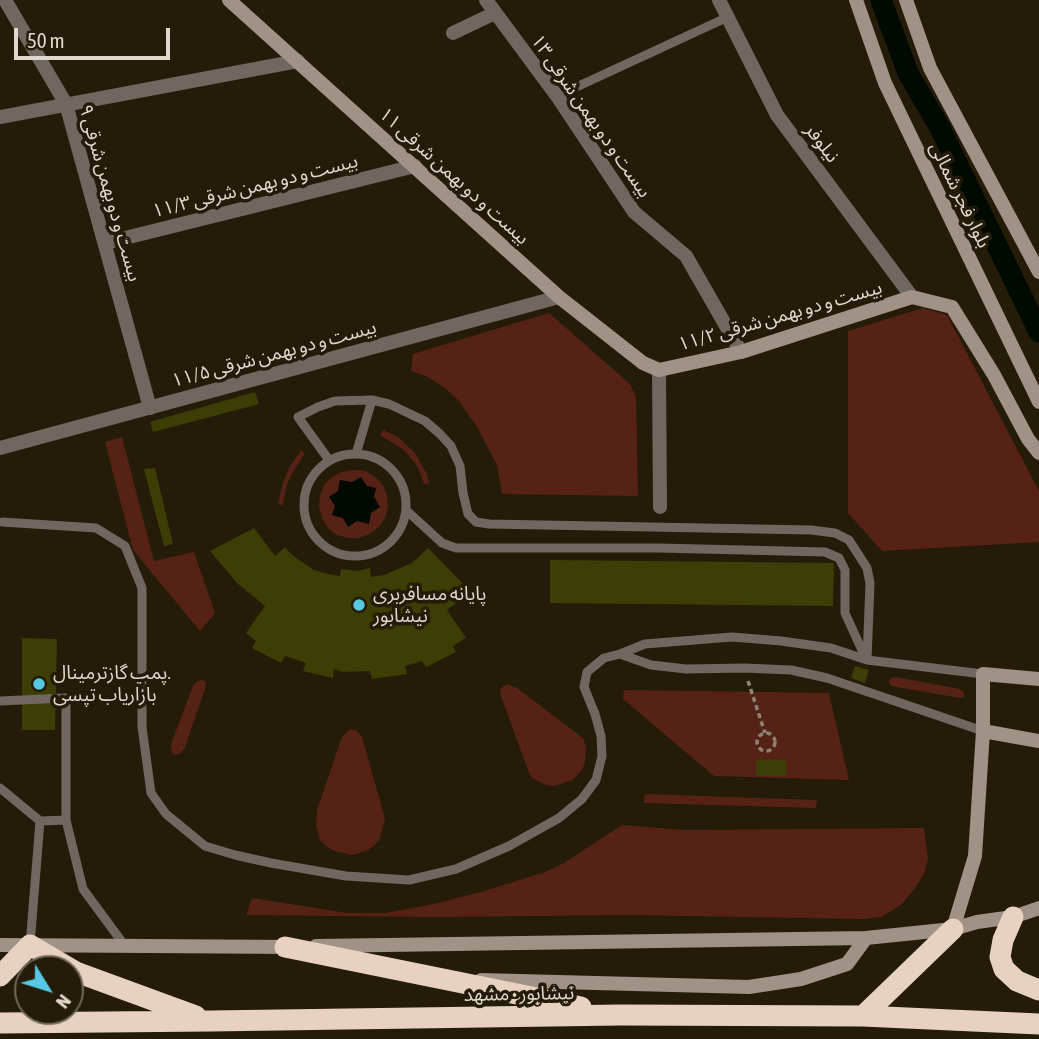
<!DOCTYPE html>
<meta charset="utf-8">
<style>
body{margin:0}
#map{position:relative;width:1039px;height:1039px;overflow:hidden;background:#241c08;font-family:"Asap Condensed",sans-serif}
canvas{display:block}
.north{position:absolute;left:14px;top:955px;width:70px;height:70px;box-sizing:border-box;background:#241c08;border:2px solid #6f6857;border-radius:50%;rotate:128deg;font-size:19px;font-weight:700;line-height:28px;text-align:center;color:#dfd9cd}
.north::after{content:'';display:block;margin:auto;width:24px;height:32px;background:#57c9e2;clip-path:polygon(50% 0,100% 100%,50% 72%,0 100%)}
.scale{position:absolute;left:14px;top:28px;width:156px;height:32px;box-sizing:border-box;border:4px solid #dfd9cd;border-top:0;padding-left:9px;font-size:21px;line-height:24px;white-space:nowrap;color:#dfd9cd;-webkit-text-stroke:5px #241c08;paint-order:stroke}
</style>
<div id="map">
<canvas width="1039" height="1039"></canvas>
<div class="north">N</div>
<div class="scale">50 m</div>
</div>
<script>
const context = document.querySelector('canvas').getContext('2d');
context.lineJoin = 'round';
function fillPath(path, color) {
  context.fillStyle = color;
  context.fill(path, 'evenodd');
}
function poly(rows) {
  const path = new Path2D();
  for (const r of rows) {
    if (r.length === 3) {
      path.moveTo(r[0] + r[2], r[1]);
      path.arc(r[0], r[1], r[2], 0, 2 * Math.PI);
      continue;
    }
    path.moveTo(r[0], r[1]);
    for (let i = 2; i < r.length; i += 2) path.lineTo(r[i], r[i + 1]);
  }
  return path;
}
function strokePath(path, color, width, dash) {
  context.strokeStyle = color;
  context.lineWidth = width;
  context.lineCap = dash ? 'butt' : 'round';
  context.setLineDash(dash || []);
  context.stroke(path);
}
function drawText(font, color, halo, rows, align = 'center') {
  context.font = font + ' "Asap Condensed","Noto Sans Arabic",sans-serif';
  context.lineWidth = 7;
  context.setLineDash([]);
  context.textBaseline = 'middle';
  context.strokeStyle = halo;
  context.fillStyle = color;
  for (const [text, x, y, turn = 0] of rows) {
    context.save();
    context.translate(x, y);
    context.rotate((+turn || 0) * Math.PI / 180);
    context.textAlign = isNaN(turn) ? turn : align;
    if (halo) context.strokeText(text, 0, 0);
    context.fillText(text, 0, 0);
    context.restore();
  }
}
fillPath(poly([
 [923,308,947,315,1039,491,1039,542,882,551,848,513,848,331],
 [549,313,630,384,636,397,638,496,502,494,497,465,477,427,459,401,445,388,426,376,411,371,413,354],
 [383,430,398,437,415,453,427,474,429,483,424,484,421,474,416,464,404,450,380,435],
 [122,437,154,561,194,552,215,613,200,631,133,550,105,442],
 [301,450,305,453,290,477,286,487,283,505,278,504,284,480,289,468],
 [353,470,365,471,375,477,383,485,387,496,388,507,385,518,379,527,370,534,359,538,348,538,337,535,328,528,322,518,319,507,320,496,324,485,332,477,342,472],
 [896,677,960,689,964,693,964,697,960,698,891,686,889,682,891,678],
 [203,680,206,683,205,689,185,747,181,753,175,755,172,753,171,744,193,686,197,681],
 [507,684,517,688,583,738,586,747,585,762,582,770,572,780,555,786,546,785,532,778,529,773,501,696,500,689],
 [624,690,829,693,849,780,714,776,623,699],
 [350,729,357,731,362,737,385,819,380,838,375,845,368,850,352,855,334,851,326,846,320,840,316,825,317,810,342,737],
 [645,794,817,800,816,808,644,803],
 [622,825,683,830,924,828,928,859,924,874,915,888,901,905,881,917,864,919,629,915,434,917,246,915,252,898,347,913,386,913,434,904,481,892,545,872,564,863]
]), '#572216');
fillPath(poly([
 [361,477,367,486,376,488,374,497,380,507,371,513,369,524,357,521,348,527,343,518,332,515,335,506,329,497,338,491,340,480,352,482]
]), '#000a00');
strokePath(poly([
 [881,0,908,73,940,128,1039,332]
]), '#000a00', 21);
fillPath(poly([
 [255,392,259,404,153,432,150,422],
 [155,468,173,544,164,546,144,469],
 [254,528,275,556,285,547,292,555,314,570,332,575,340,576,341,569,357,571,370,568,371,577,384,575,412,563,428,548,471,592,447,610,466,638,453,646,456,652,426,667,422,661,405,666,407,674,372,679,370,671,343,672,334,669,333,678,303,671,306,663,285,656,281,663,252,648,256,641,246,633,265,606,237,583,210,551],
 [550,560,834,563,833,606,550,603],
 [22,638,57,639,55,730,22,730],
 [855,666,869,670,865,683,851,678],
 [756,759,786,760,786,776,756,776]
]), '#3c3e05');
strokePath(poly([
 [748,681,765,733],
 [766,742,9]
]), '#8b8474', 3.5, [5, 3.5]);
strokePath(poly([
 [557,96,728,17],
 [356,454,372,400],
 [355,505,51],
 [329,460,298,417,318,407,335,401,372,400,389,404,425,421,440,434,451,446,460,466,463,493,468,514,476,522,489,524,811,530,835,533,849,540,867,568,870,583,867,660],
 [406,510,442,543,456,548,659,548,825,552,839,558,845,570,845,613,866,659],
 [2,522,96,528,125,546,142,588,142,727,151,793,166,814,205,846,235,855,271,863,346,876,409,880,456,869,509,846,559,818,582,799,596,780,602,756,601,736,595,714,584,687,587,672,604,658,620,654],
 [983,674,867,660,831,648,781,641,732,637,645,644,620,654,651,665,686,669,744,668,791,670,827,678,983,731],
 [0,701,66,698,66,820,83,889,125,946],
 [0,788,40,821,30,945],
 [40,821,66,820]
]), '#706760', 9);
strokePath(poly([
 [5,0,66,104,150,408],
 [486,0,557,96,634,212,686,256,741,352],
 [719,0,777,115,912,297],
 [453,33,495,13],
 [0,117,298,61],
 [105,243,415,166],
 [659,370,660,507],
 [0,448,559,297]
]), '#706760', 14);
strokePath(poly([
 [229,0,559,297,643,363,659,370,741,352,912,297,952,307,994,375,1028,439,1039,453],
 [856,0,885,83,1039,402],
 [906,0,930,68,1039,272],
 [983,731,1039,741],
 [953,929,975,856,983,731,983,674,1039,679],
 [0,945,293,947],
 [316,946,866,938,953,929,977,922,1013,917,1039,908],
 [481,980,749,987,801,979,847,964,866,938]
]), '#a09287', 14);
strokePath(poly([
 [1013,917,1003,940,1000,957,1004,969,1017,981,1039,990],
 [285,947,581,1007],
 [0,976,30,945,76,972,196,1016],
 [863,1016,953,929],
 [0,1023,211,1021,620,1015,863,1016,1039,1024]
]), '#e8d1bf', 21);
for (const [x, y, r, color] of [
 [359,605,7,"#57c9e2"],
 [39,684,7,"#57c9e2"]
]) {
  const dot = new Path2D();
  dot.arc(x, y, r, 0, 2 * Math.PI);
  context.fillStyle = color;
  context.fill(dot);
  strokePath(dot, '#241c08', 2.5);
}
drawText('19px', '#dfd9cd', '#241c08', [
 ["بیست و دو بهمن شرقی ۱۳",591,116,55],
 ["نیلوفر",822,143,53],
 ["بیست و دو بهمن شرقی ۱۱",454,176,42],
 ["بیست و دو بهمن شرقی ۱۱/۳",255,186,-14],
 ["بیست و دو بهمن شرقی ۹",110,193,74],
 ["بلوار فجر شمالی",960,195,64],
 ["بیست و دو بهمن شرقی ۱۱/۲",780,316,-16],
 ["بیست و دو بهمن شرقی ۱۱/۵",274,354,-15],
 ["نیشابور - مشهد",519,994,-1]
]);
drawText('19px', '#dfd9cd', '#241c08', [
 ["پایانه مسافربری",373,594],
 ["نیشابور",373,616],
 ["پمپ گازترمینال.",53,673],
 ["بازاریاب تپسی",53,695]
], 'left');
</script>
